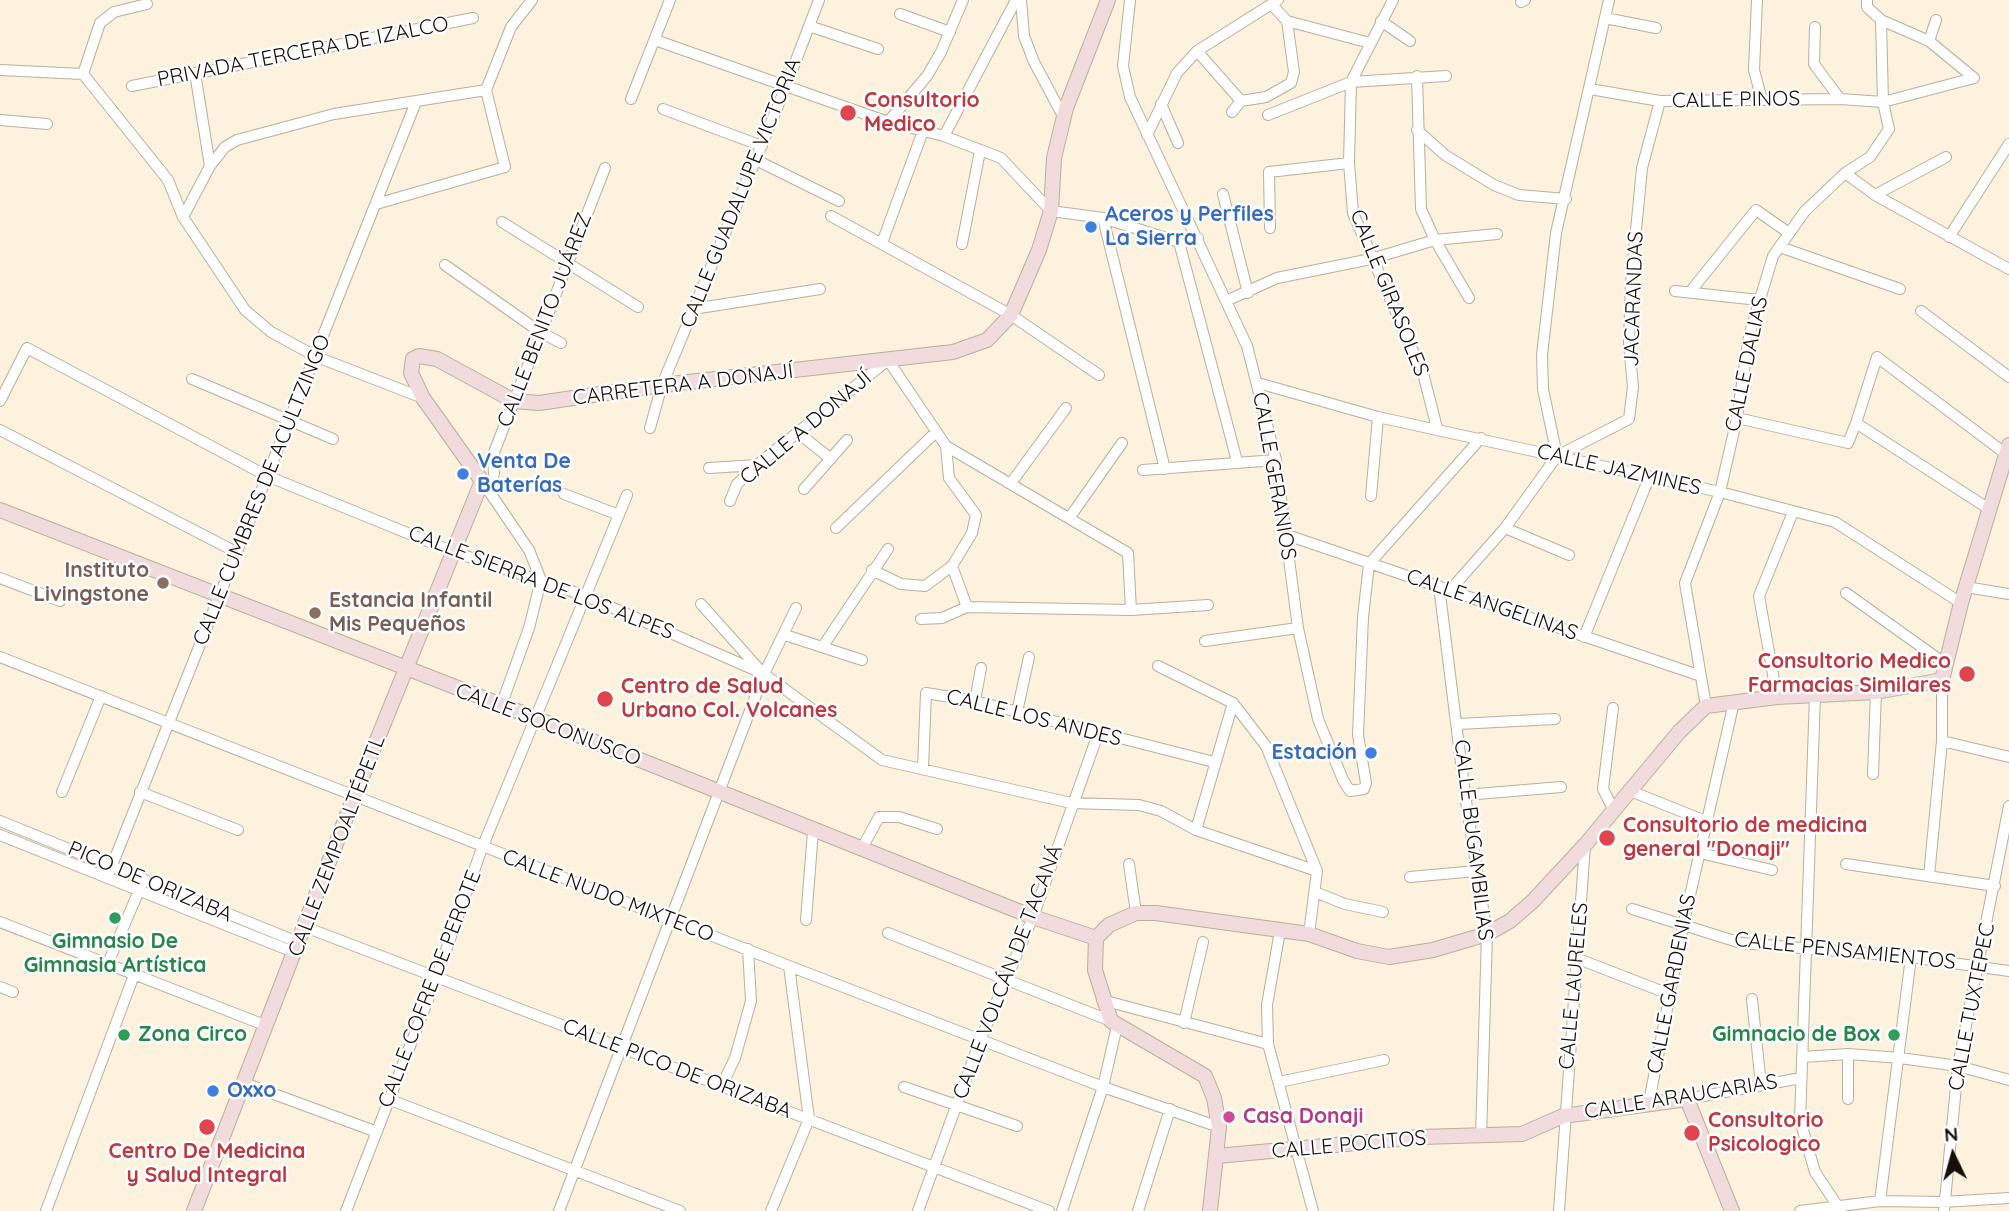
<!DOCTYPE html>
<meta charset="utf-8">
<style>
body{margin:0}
#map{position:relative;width:2009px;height:1211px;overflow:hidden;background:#fcf2dd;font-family:Quicksand,sans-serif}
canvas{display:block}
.north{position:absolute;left:1918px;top:1120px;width:70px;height:70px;-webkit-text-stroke:5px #fff;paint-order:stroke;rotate:355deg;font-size:19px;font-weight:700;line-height:28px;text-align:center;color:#141009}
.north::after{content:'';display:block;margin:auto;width:24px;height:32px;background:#141009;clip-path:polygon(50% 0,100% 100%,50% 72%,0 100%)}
</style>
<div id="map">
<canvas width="2009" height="1211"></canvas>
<div class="north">N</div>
</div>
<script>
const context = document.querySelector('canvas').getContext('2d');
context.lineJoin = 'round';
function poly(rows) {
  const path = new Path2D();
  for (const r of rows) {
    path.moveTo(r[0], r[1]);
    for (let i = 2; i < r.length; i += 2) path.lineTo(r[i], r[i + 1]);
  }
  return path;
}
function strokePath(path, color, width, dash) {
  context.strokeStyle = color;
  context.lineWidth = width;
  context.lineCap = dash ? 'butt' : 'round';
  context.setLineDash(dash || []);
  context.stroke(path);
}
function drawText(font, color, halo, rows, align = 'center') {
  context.font = font + ' Quicksand,sans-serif';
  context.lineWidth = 5;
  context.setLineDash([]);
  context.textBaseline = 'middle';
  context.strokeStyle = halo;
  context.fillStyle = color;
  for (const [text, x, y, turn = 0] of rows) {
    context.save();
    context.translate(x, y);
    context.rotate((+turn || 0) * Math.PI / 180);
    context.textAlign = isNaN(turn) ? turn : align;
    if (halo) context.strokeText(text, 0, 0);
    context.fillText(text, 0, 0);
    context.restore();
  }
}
const street = poly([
 [1021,0,1024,36,1034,62,1064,118],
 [1130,0,1123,66,1130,97,1247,346,1276,460,1298,628,1318,719,1343,780,1350,791,1364,789,1366,783,1358,735,1363,617,1369,564,1481,438],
 [1393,0,1351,82,1349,163,1353,213,1424,377,1437,428],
 [1757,0,1754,70,1762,100],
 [1867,0,1867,7,1881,20,1929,41,1936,20],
 [1521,2,1525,0],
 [900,14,950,32],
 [1605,18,1656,28],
 [1287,21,1370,43],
 [1381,21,1410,41],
 [809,26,878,49],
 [1815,27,1814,64,1840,99],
 [655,40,888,122,944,136,1001,158,1051,211,1103,218,1179,242,1198,238],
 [1929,41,1974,78],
 [1197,51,1241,101],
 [0,70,83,74],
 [195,73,210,166],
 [83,74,168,180,183,217,245,310,271,332,317,357,423,398],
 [83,74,100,23,114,12,147,4],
 [1417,76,1421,209,1435,240,1469,298],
 [132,86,473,18],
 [1590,89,1660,101,1840,99,1883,102,1974,78],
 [486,90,511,27,532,0],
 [631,99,670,0],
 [1161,104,1178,143],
 [663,109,762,146],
 [1232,112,1241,101,1266,97,1291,83,1294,72,1287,21,1273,6],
 [1268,115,1351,82,1446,76],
 [0,120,47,124],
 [888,122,927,76,941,52,963,0],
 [1417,130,1445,155,1494,185,1519,195,1566,199],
 [1147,135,1177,73,1197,51,1278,0],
 [944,136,1016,0],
 [756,160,839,201],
 [1845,173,1875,195,2009,269],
 [1223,194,1248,293],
 [1875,195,1946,157],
 [831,216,1011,315,1099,375],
 [183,217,210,166,225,147,237,140,334,114,486,90,505,167,376,204],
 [1103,218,1165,469],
 [502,222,638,307],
 [1270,228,1269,172,1349,163],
 [1949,237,2009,144],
 [1179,242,1237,461],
 [882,243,923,131],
 [962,244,980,151],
 [1780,247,1900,289],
 [445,265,540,332,561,343],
 [1675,291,1759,300],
 [1690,292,1756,210,1789,233],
 [1226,301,1277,278,1371,259,1435,240,1497,234],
 [693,309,820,289],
 [1921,311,2009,377],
 [192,379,333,439],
 [1258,383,1378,417,1720,492,1835,522,1961,603],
 [0,401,27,348,267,476,454,552,586,596,764,674,882,760,1071,803,1139,805,1161,811,1196,830,1317,871],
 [1737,418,1848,443,1856,423,1989,509],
 [1856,423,1877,357,2006,454],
 [650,428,662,385,787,84,819,0],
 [0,430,236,552],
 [797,432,831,459],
 [1557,456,1543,389,1542,355,1556,233,1609,0],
 [709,468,757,465],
 [1143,470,1276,460],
 [494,474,493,455,605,168],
 [482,481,529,550,541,580,529,628,501,706],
 [1011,483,1066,408],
 [804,489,847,440],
 [564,494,619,515],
 [1371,496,1378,417],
 [730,501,737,484,757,465,888,360,946,446,1128,553,1131,610],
 [1070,517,1122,443],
 [836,528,936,432],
 [1505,528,1569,555],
 [1287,535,1698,675],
 [952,566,967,607],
 [872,570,901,584,925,586,952,566,972,533,976,515,949,478,946,446],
 [0,578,60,601],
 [1439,586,1465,795,1487,934,1481,1137],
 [1966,587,2009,594],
 [1451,589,1505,528,1557,456,1629,419,1633,387,1629,344,1631,282,1642,168,1660,101],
 [1846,593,1944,663],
 [701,604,760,670],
 [921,619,942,618,967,607,1131,610,1208,605],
 [785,635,862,660],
 [1584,637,1649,478],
 [1205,641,1298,628],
 [823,646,888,549],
 [0,657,789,966,1103,1087,1219,1127],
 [1158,666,1233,703,1266,746,1317,871,1309,934],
 [1942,680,1942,741,2009,757],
 [1815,696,1800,1120,1815,1172,1841,1211],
 [1777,697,1759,596,1793,512],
 [975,701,981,668],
 [1706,706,1685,583,1720,492,1737,418,1749,336,1773,256,1805,211,1845,173,1870,157,1889,129,1883,102,1881,20],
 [1613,708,1603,789,1613,809],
 [1017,712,1029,657],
 [1458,724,1555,719],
 [923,768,926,693,975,701,1214,762],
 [1873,774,1876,692],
 [1628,790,1708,822],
 [62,792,101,696],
 [140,792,238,830],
 [1465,795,1561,787],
 [0,821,300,943],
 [1196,830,1233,703],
 [0,835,296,953],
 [861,850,879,817,899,817,937,829],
 [1700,853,1772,870],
 [1129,864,1136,913],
 [1846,864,1995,886],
 [1929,876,1942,741],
 [1410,877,1476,871],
 [107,878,416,102],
 [1315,892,1345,904,1383,912],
 [1632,909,1741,943,1911,957,2009,971],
 [806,920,813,831],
 [0,922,267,1026],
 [305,927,1049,1211],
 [1280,931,1267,1005,1268,1044,1313,1211],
 [888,933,1111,1021],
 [1576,958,1669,994],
 [108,963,141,886],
 [0,987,13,992],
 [1752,999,1761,1085],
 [1102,1000,1268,1044],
 [1184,1023,1203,942],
 [1802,1057,1848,1054,1900,1058,1958,1066,2009,1080],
 [1279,1082,1384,1060],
 [244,1083,377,1132],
 [722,1085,735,1058,751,1001,748,949],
 [904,1087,1017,1126],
 [388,1099,680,1211],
 [1687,1099,1801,1078],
 [1848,1099,1848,1054],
 [1649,1102,1683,926,1734,702],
 [1880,1201,1911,957],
 [46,1211,134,975],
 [346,1211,436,979,482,848,627,495],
 [559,1211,764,674,796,608],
 [771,1211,809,1119,789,966],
 [918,1211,981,1038,1033,917,1098,734],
 [1062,1211,1103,1087,1117,1026],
 [1138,1211,1170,1109],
 [1559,1211,1585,845],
 [1800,1211,1880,1201,1943,1202,2009,1198],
 [1944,1211,1958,1066,2009,806]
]);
const secondary = poly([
 [0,510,535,718,1033,917,1096,938],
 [1217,1156,1421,1137,1522,1134,1563,1116,1687,1099,1732,1211],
 [194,1211,354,797,482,481,423,398,411,373,413,359,419,356,437,359,514,401,539,403,662,385,953,352,987,340,1011,315,1039,250,1051,211,1054,158,1066,108,1108,0],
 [1210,1211,1219,1127,1214,1098,1205,1076,1111,1021,1095,970,1096,938,1109,925,1136,913,1156,913,1309,934,1357,951,1389,957,1433,950,1487,934,1510,921,1533,901,1585,845,1679,732,1706,706,1777,697,1876,692,1942,680,1961,603,2009,445]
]);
strokePath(street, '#b9af9c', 12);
strokePath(secondary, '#b9af9c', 16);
strokePath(street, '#fff', 10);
strokePath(secondary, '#f2dbdc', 14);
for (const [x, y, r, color] of [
 [848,113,9,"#e0444e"],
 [1091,227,7,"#3f7fe0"],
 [463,474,7,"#3f7fe0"],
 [163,583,7,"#8d6e63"],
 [315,613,7,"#8d6e63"],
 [1967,674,9,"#e0444e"],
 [605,699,9,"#e0444e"],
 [1371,753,7,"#3f7fe0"],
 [1607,838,9,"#e0444e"],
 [115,918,7,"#2e9e5b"],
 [124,1035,7,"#2e9e5b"],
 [1894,1035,7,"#2e9e5b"],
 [213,1091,7,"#3f7fe0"],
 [1229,1117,7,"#d1479c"],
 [207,1127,9,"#e0444e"],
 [1692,1133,9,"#e0444e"]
]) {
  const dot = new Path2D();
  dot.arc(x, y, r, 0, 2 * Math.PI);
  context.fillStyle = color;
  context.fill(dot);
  strokePath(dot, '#fff', 2.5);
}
drawText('21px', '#141009', '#fff', [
 ["PRIVADA TERCERA DE IZALCO",303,52,-11],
 ["CALLE PINOS",1736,100,-1],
 ["CALLE GUADALUPE VICTORIA",741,193,-68],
 ["CALLE GIRASOLES",1389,293,68],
 ["JACARANDAS",1634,299,-88],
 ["CALLE BENITO JUÁREZ",545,320,-69],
 ["CALLE DALIAS",1747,364,-78],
 ["CARRETERA A DONAJÍ",683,385,-7],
 ["CALLE A DONAJÍ",806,428,-40],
 ["CALLE JAZMINES",1619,470,13],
 ["CALLE GERANIOS",1274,476,80],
 ["CALLE CUMBRES DE ACULTZINGO",262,490,-68],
 ["CALLE SIERRA DE LOS ALPES",541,583,21],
 ["CALLE ANGELINAS",1492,605,19],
 ["CALLE LOS ANDES",1034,718,14],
 ["CALLE SOCONUSCO",548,725,21],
 ["CALLE BUGAMBILIAS",1473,840,83],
 ["CALLE ZEMPOALTÉPETL",337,846,-69],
 ["PICO DE ORIZABA",150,882,23],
 ["CALLE NUDO MIXTECO",608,896,21],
 ["CALLE PENSAMIENTOS",1845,951,6],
 ["CALLE VOLCÁN DE TACANÁ",1008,972,-69],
 ["CALLE GARDENIAS",1672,984,-79],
 ["CALLE LAURELES",1574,986,-85],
 ["CALLE COFRE DE PEROTE",430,989,-69],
 ["CALLE TUXTEPEC",1972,1007,-79],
 ["CALLE PICO DE ORIZABA",677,1069,21],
 ["CALLE ARAUCARIAS",1681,1097,-9],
 ["CALLE POCITOS",1349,1145,-5]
]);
drawText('bold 21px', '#be3a42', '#fff', [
 ["Consultorio",864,101],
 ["Medico",864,125],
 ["Consultorio Medico",1951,662,"right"],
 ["Farmacias Similares",1951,686,"right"],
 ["Centro de Salud",621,687],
 ["Urbano Col. Volcanes",621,711],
 ["Consultorio de medicina",1623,826],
 ["general \"Donaji\"",1623,850],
 ["Consultorio",1708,1121],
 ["Psicologico",1708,1145],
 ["Centro De Medicina",207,1152,"center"],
 ["y Salud Integral",207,1176,"center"]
], 'left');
drawText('bold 21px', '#366cbe', '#fff', [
 ["Aceros y Perfiles",1105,215],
 ["La Sierra",1105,239],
 ["Venta De",477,462],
 ["Baterías",477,486],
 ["Estación",1357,753,"right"],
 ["Oxxo",227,1091]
], 'left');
drawText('bold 21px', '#785e54', '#fff', [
 ["Instituto",149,571],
 ["Livingstone",149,595],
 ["Estancia Infantil",329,601,"left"],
 ["Mis Pequeños",329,625,"left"]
], 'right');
drawText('bold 21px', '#27864d', '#fff', [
 ["Gimnasio De",115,942],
 ["Gimnasia Artística",115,966],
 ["Zona Circo",138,1035,"left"],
 ["Gimnacio de Box",1880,1035,"right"]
]);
drawText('bold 21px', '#b23c85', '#fff', [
 ["Casa Donaji",1243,1117]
], 'left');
</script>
